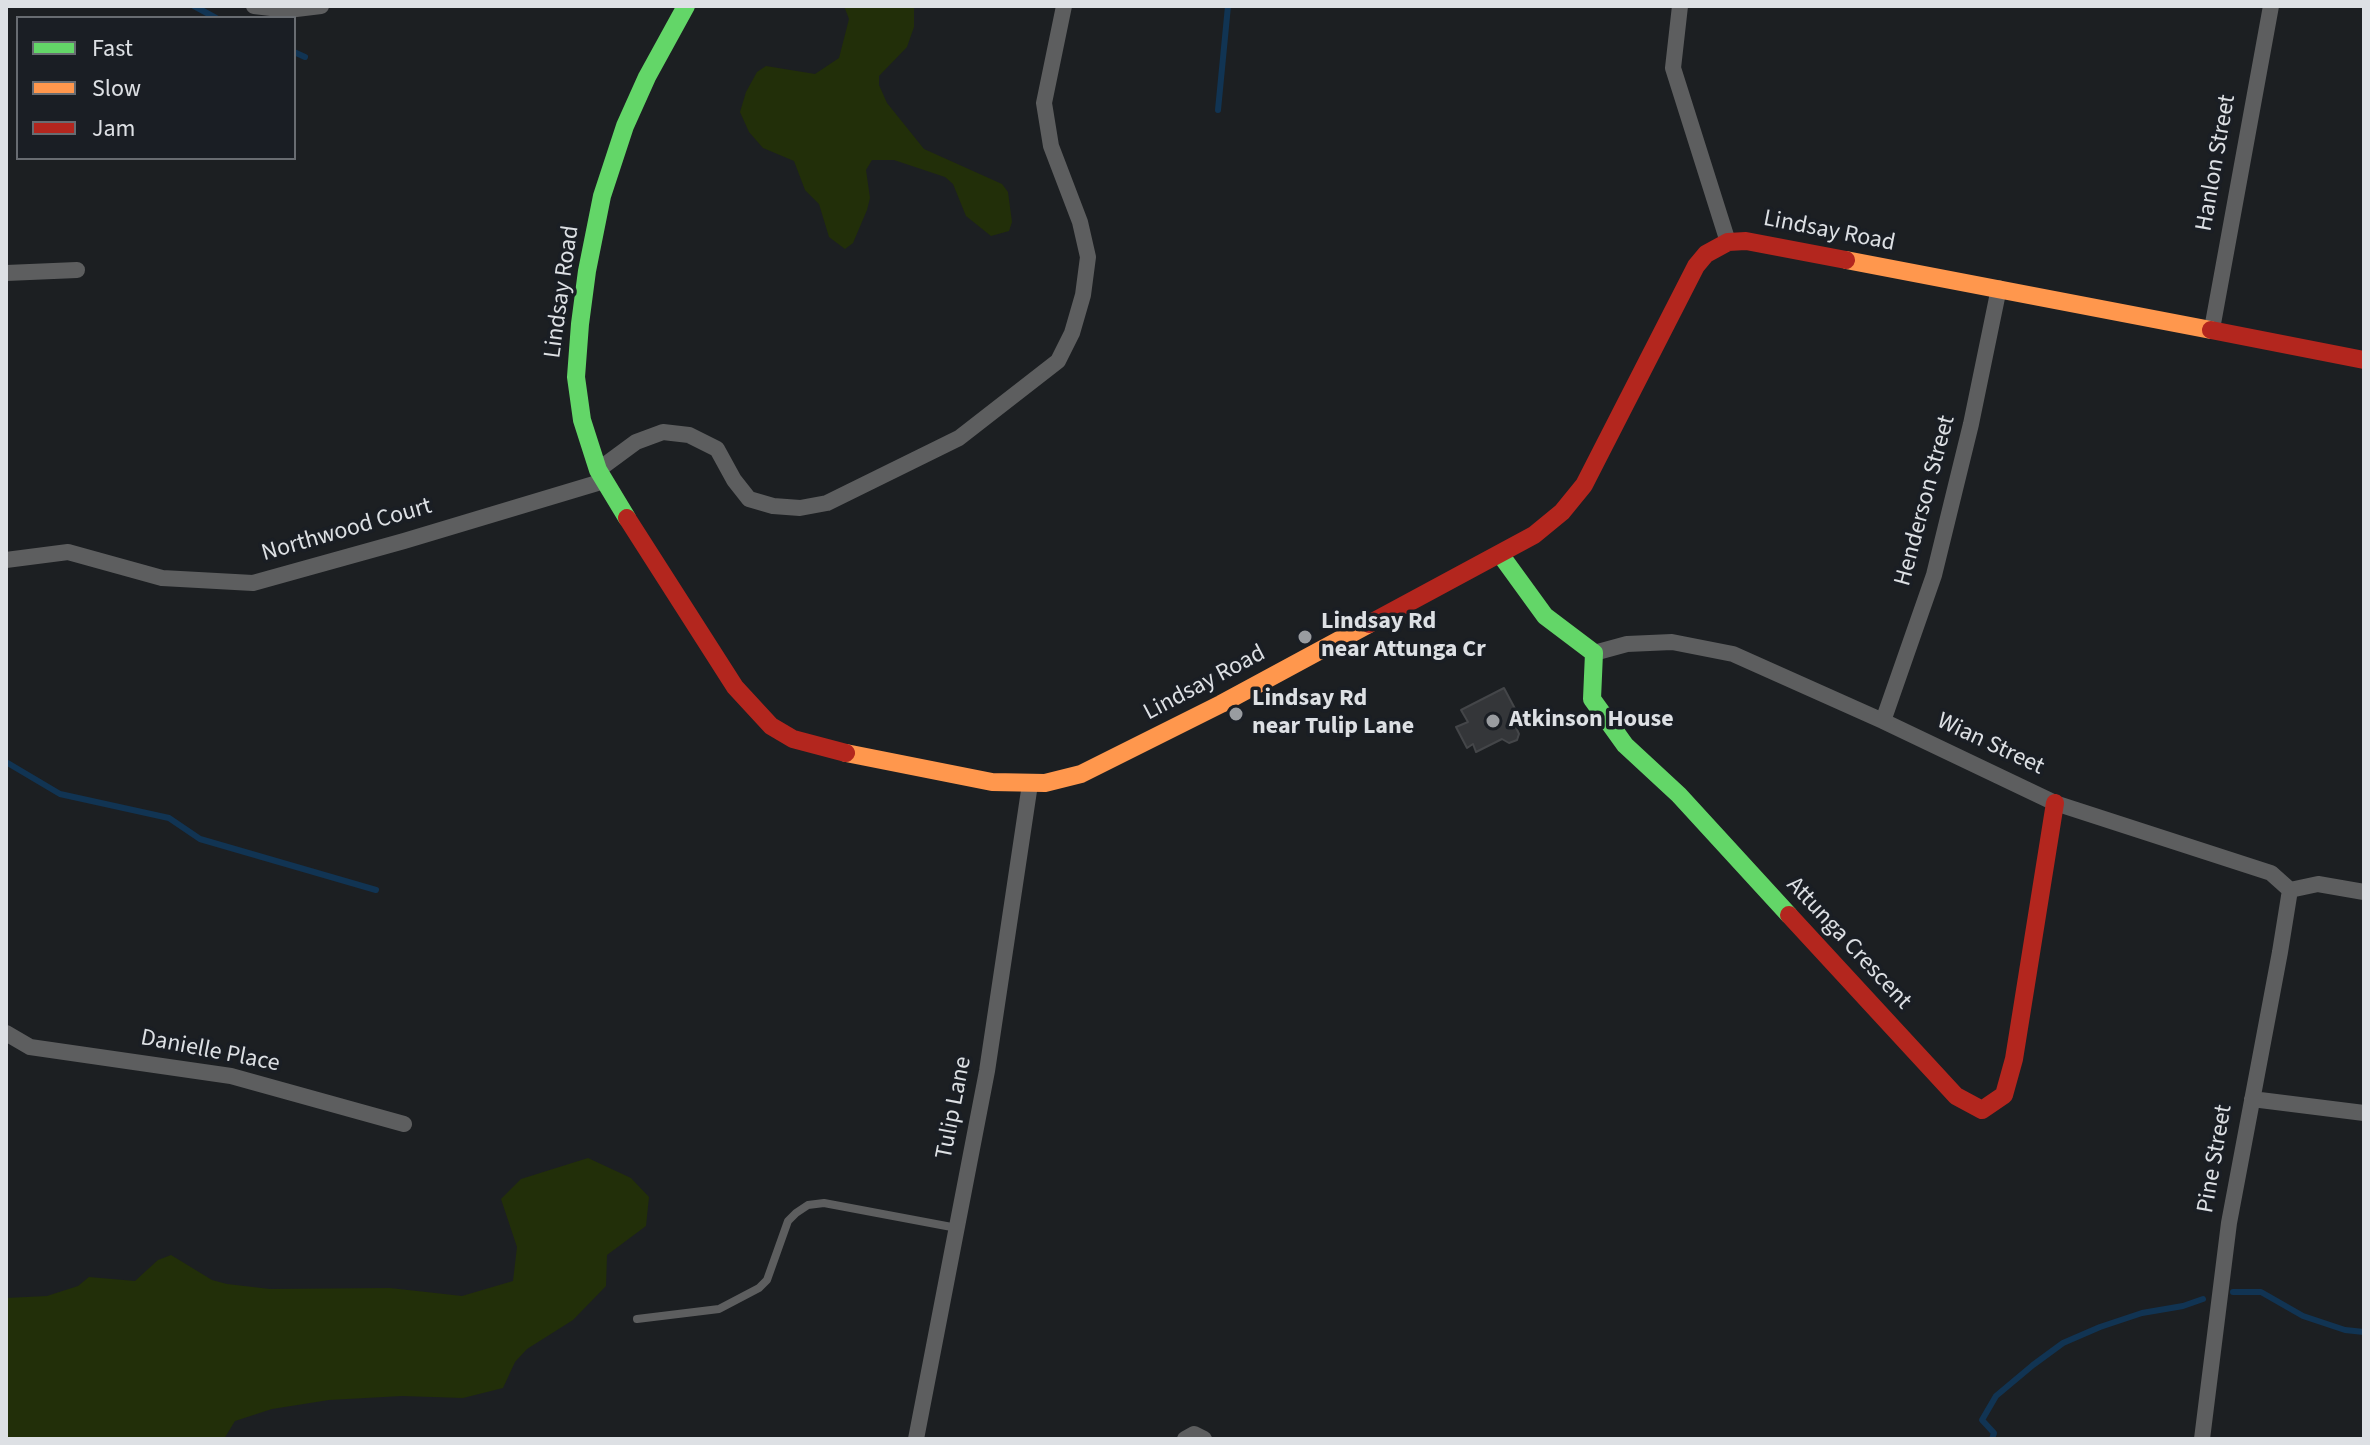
<!DOCTYPE html>
<style>
body{margin:0}
#map{position:relative;width:2370px;height:1445px;overflow:hidden;background:#1c1f22;font-family:"Source Sans 3",sans-serif}
canvas{display:block}
.frame{position:absolute;inset:0;border:8px solid #dde0e4;pointer-events:none}
.legend{position:absolute;left:16px;top:16px;width:280px;height:144px;box-sizing:border-box;background:#1a1e24;border:2px solid #686c71;margin:0;padding:10px 14px;list-style:none;font-size:24px;color:#dde0e4}
.legend li{display:flex;align-items:center;gap:16px;height:40px}
.legend b{width:40px;border:2px solid #686c71}
</style>
<div id="map">
<canvas width="2370" height="1445"></canvas>
<div class="frame"></div>
<ul class="legend">
<li><b style="height:10px;background:#63d668"></b>Fast</li>
<li><b style="height:10px;background:#ff974d"></b>Slow</li>
<li><b style="height:10px;background:#b3261e"></b>Jam</li>
</ul>
</div>
<script>
const context = document.querySelector('canvas').getContext('2d');
context.lineJoin = 'round';
function fillPath(path, color) {
  context.fillStyle = color;
  context.fill(path, 'evenodd');
}
function poly(rows) {
  const path = new Path2D();
  for (const r of rows) {
    path.moveTo(r[0], r[1]);
    for (let i = 2; i < r.length; i += 2) path.lineTo(r[i], r[i + 1]);
  }
  return path;
}
function strokePath(path, color, width, dash) {
  context.strokeStyle = color;
  context.lineWidth = width;
  context.lineCap = dash ? 'butt' : 'round';
  context.setLineDash(dash || []);
  context.stroke(path);
}
function drawText(font, color, halo, rows, align = 'center') {
  context.font = font + ' "Source Sans 3",sans-serif';
  context.lineWidth = 7;
  context.setLineDash([]);
  context.textBaseline = 'middle';
  context.strokeStyle = halo;
  context.fillStyle = color;
  for (const [text, x, y, turn = 0] of rows) {
    context.save();
    context.translate(x, y);
    context.rotate((+turn || 0) * Math.PI / 180);
    context.textAlign = isNaN(turn) ? turn : align;
    if (halo) context.strokeText(text, 0, 0);
    context.fillText(text, 0, 0);
    context.restore();
  }
}
fillPath(poly([
 [844,6,914,6,914,27,907,47,879,76,879,85,887,103,924,149,1002,184,1008,192,1012,222,1009,231,991,236,966,216,953,184,945,177,894,160,872,160,866,170,870,198,867,210,853,243,845,249,829,237,819,204,805,190,794,161,763,148,749,132,740,112,746,92,757,72,766,66,815,74,839,58,849,19],
 [588,1158,631,1178,649,1197,646,1226,607,1255,606,1286,573,1320,527,1349,515,1362,503,1388,463,1398,402,1396,329,1400,272,1409,235,1421,224,1439,6,1439,6,1298,47,1296,78,1286,89,1277,135,1281,158,1260,171,1255,212,1280,227,1284,270,1289,390,1288,462,1296,513,1281,517,1247,501,1199,521,1179]
]), '#222f09');
strokePath(poly([
 [194,6,216,18],
 [294,52,305,57],
 [1218,110,1228,6],
 [6,762,60,794,169,818,200,839,376,890],
 [2233,1292,2261,1292,2303,1316,2345,1330,2364,1332],
 [1992,1439,1994,1433,1982,1420,1996,1396,2033,1365,2063,1343,2100,1327,2142,1313,2183,1306,2203,1299]
]), '#113453', 6);
const building = poly([
 [1504,688,1521,720,1514,723,1519,734,1517,740,1509,743,1502,739,1476,752,1473,744,1467,748,1456,727,1468,722,1461,710,1504,688]
]);
fillPath(building, '#343639');
strokePath(building, '#444649', 2);
strokePath(poly([
 [637,1319,719,1309,759,1288,767,1280,788,1221,796,1213,808,1205,824,1203,957,1228]
]), '#5d5e5f', 8);
strokePath(poly([
 [254,6,288,10,321,6],
 [1680,6,1673,68,1728,242],
 [6,273,77,270],
 [2212,329,2271,6],
 [598,470,636,442,663,432,689,435,717,449,734,480,749,499,773,506,800,508,827,503,959,438,1058,361,1072,333,1083,295,1088,257,1080,222,1051,146,1044,103,1064,6],
 [6,560,68,552,162,578,253,583,404,541,604,481],
 [1594,653,1627,644,1672,642,1733,654,1883,721,2055,803,2271,873,2290,890],
 [1883,721,1934,575,1971,424,1999,288],
 [2290,890,2318,884,2364,892],
 [6,1033,30,1047,231,1076,404,1124],
 [2252,1099,2364,1113],
 [916,1439,987,1071,1030,784],
 [1185,1439,1194,1434,1204,1439],
 [2202,1439,2229,1223,2280,952,2290,890]
]), '#5d5e5f', 16);
strokePath(poly([
 [627,518,598,470,582,420,576,377,580,324,587,271,602,196,625,126,647,77,686,6],
 [1500,554,1545,616,1594,653,1592,699,1625,745,1679,795,1789,915]
]), '#63d668', 18);
strokePath(poly([
 [1846,260,2211,330],
 [846,753,992,782,1045,783,1081,774,1221,704,1369,624]
]), '#ff974d', 18);
strokePath(poly([
 [2211,330,2364,360],
 [627,518,735,687,771,726,793,739,846,753],
 [1369,624,1534,535,1562,512,1584,485,1696,266,1706,254,1728,242,1746,241,1846,260],
 [1789,915,1956,1096,1982,1110,2004,1095,2014,1059,2055,803]
]), '#b3261e', 18);
for (const [x, y, r, color] of [
 [1305,637,8,"#999ca0"],
 [1236,714,8,"#999ca0"],
 [1493,721,8,"#999ca0"]
]) {
  const dot = new Path2D();
  dot.arc(x, y, r, 0, 2 * Math.PI);
  context.fillStyle = color;
  context.fill(dot);
  strokePath(dot, '#1a1e24', 3);
}
drawText('24px', '#dde0e4', '#1a1e24', [
 ["Hanlon Street",2217,163,-80],
 ["Lindsay Road",1829,232,11],
 ["Lindsay Road",563,292,-82],
 ["Henderson Street",1926,501,-75],
 ["Northwood Court",347,531,-16],
 ["Lindsay Road",1205,684,-28],
 ["Wian Street",1990,745,25],
 ["Attunga Crescent",1848,944,47],
 ["Danielle Place",210,1052,11],
 ["Tulip Lane",955,1108,-79],
 ["Pine Street",2216,1159,-80]
]);
drawText('bold 24px', '#dde0e4', '#1a1e24', [
 ["Lindsay Rd",1321,623],
 ["near Attunga Cr",1321,651],
 ["Lindsay Rd",1252,700],
 ["near Tulip Lane",1252,728],
 ["Atkinson House",1509,721]
], 'left');
</script>
